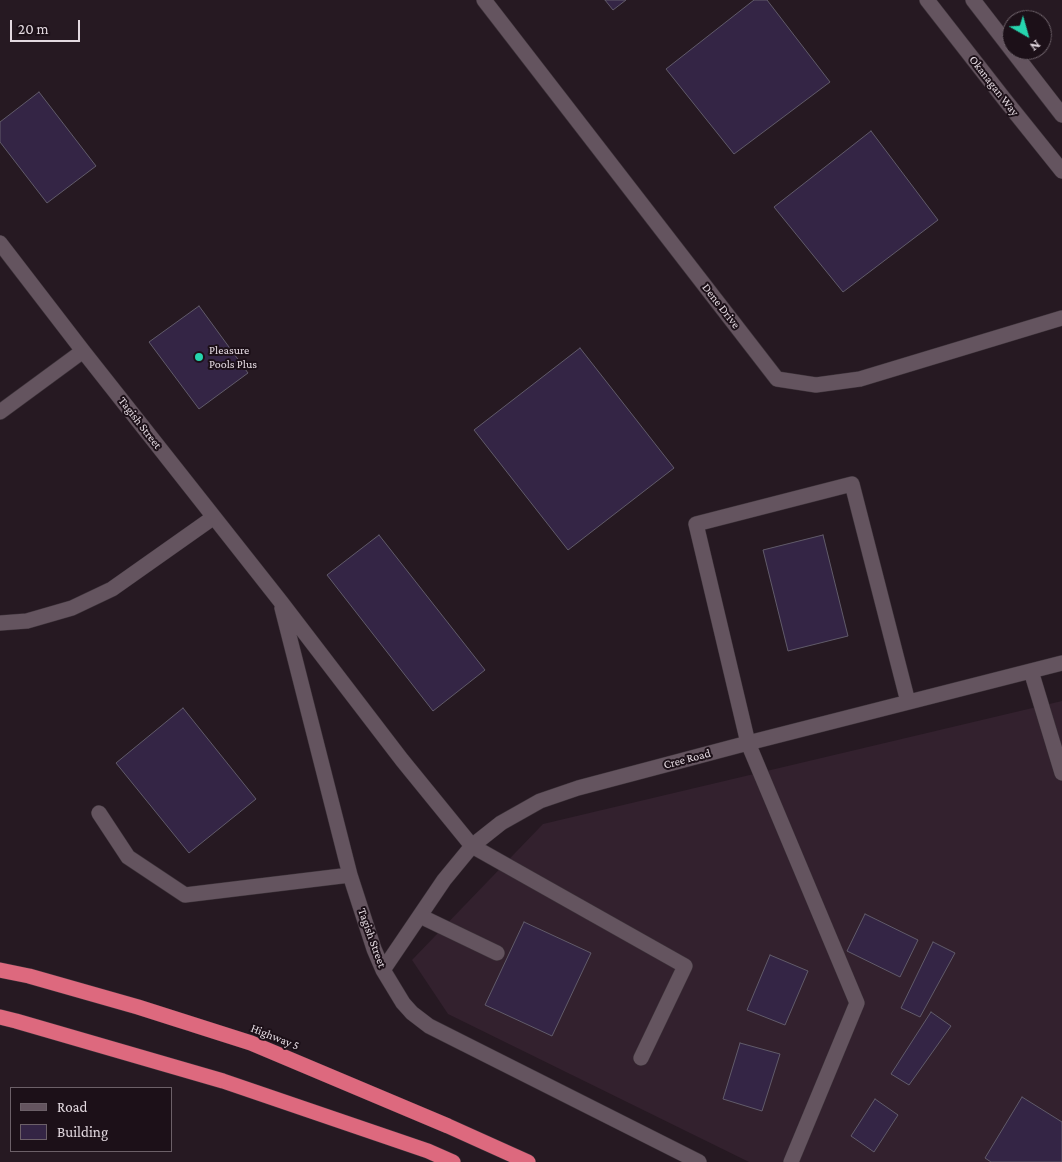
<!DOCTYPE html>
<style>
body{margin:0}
#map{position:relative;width:1062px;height:1162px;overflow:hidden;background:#261922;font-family:"Crimson Pro",serif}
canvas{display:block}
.legend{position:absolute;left:10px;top:1087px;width:162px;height:65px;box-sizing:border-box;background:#1c1018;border:1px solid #6c6068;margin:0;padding:6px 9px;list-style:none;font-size:15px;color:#e3d9e0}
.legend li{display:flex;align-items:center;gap:10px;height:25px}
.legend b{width:25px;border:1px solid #6c6068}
.north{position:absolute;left:1002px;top:10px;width:50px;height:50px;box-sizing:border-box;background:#1c1018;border:1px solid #6c6068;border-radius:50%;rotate:142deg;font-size:14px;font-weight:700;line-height:20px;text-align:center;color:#e3d9e0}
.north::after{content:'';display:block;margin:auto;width:18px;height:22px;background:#26d5ae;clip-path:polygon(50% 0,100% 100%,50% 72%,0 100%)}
.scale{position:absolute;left:10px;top:20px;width:70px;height:22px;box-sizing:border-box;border:2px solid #e3d9e0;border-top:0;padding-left:6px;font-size:15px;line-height:18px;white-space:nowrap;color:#e3d9e0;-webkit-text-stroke:4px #1c1018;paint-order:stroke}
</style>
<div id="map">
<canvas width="1062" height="1162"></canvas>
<ul class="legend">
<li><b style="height:6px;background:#64545f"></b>Road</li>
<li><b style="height:14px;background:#342545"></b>Building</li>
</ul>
<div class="north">N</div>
<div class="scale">20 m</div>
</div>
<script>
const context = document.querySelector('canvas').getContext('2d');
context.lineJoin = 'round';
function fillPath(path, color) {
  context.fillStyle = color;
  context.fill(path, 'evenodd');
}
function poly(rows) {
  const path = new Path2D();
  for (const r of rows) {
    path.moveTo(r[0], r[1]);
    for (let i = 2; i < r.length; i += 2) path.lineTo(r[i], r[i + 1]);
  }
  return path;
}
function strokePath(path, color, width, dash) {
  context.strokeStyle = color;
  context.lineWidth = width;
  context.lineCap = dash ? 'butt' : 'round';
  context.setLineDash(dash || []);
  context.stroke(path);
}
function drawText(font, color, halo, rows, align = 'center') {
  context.font = font + ' "Crimson Pro",serif';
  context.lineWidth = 4;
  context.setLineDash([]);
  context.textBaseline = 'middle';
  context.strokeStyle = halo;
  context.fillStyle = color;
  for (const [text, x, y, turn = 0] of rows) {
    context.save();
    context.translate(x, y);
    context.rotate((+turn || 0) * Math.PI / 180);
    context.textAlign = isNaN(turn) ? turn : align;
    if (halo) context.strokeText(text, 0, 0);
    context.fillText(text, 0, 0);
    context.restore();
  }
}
fillPath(poly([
 [1062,701,1062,1162,749,1162,448,1014,412,960,543,824]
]), '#33212e');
const building = poly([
 [605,0,626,0,613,10,605,0],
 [754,0,767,0,830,82,734,154,666,69,754,0],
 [39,92,96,166,47,203,0,142,0,122,39,92],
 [871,131,938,220,843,292,774,207,871,131],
 [199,306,248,373,199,409,149,342,199,306],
 [580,348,674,468,568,550,474,430,580,348],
 [379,535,485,670,433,711,327,575,379,535],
 [823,535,848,636,788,651,763,550,823,535],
 [183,708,256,799,189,853,116,763,183,708],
 [865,914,918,940,900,977,847,951,865,914],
 [524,922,591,953,552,1036,485,1005,524,922],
 [933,942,955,953,920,1017,901,1008,933,942],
 [770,955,808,971,785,1025,747,1010,770,955],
 [931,1012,951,1026,909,1085,891,1074,931,1012],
 [740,1043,780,1054,762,1111,723,1099,740,1043],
 [1022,1097,1062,1122,1062,1162,991,1162,985,1158,1022,1097],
 [875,1099,898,1115,874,1152,851,1136,875,1099]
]);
fillPath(building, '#342545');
strokePath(building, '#615b6a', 1);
const minor = poly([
 [484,0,777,379,816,385,860,379,1062,318],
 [927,0,1005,100,1062,171],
 [973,0,1062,115],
 [0,243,83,351,281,602,402,760,472,846,685,966,641,1058],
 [0,412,83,351],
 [282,608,350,875,374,949,383,970,403,1003,412,1013,429,1026,699,1162],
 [0,623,27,621,72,608,112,589,214,517],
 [1031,671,1062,773],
 [99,813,128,857,185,895,350,875],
 [420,916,497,953],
 [383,970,444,880,472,846,501,823,540,801,578,788,748,743,1062,663],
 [791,1162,857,1003,748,743,696,524,852,484,908,702]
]);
const highway = poly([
 [0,970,29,976,138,1007,251,1043,448,1126,528,1162],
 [0,1017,16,1021,223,1081,428,1151,453,1162]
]);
strokePath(minor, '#3d333a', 16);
strokePath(highway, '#3d333a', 16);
strokePath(minor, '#64545f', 15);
strokePath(highway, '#dd697e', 15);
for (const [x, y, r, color] of [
 [199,357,5,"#26d5ae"]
]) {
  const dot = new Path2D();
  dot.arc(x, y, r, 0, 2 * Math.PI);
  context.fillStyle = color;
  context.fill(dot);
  strokePath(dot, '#1c1018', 2);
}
drawText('12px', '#e3d9e0', '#1c1018', [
 ["Okanagan Way",994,86,52],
 ["Dene Drive",721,306,52],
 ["Tagish Street",140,423,52],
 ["Cree Road",687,759,-15],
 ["Tagish Street",372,938,70],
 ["Highway 5",275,1037,22]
]);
drawText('12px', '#e3d9e0', '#1c1018', [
 ["Pleasure",209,350],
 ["Pools Plus",209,364]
], 'left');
</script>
